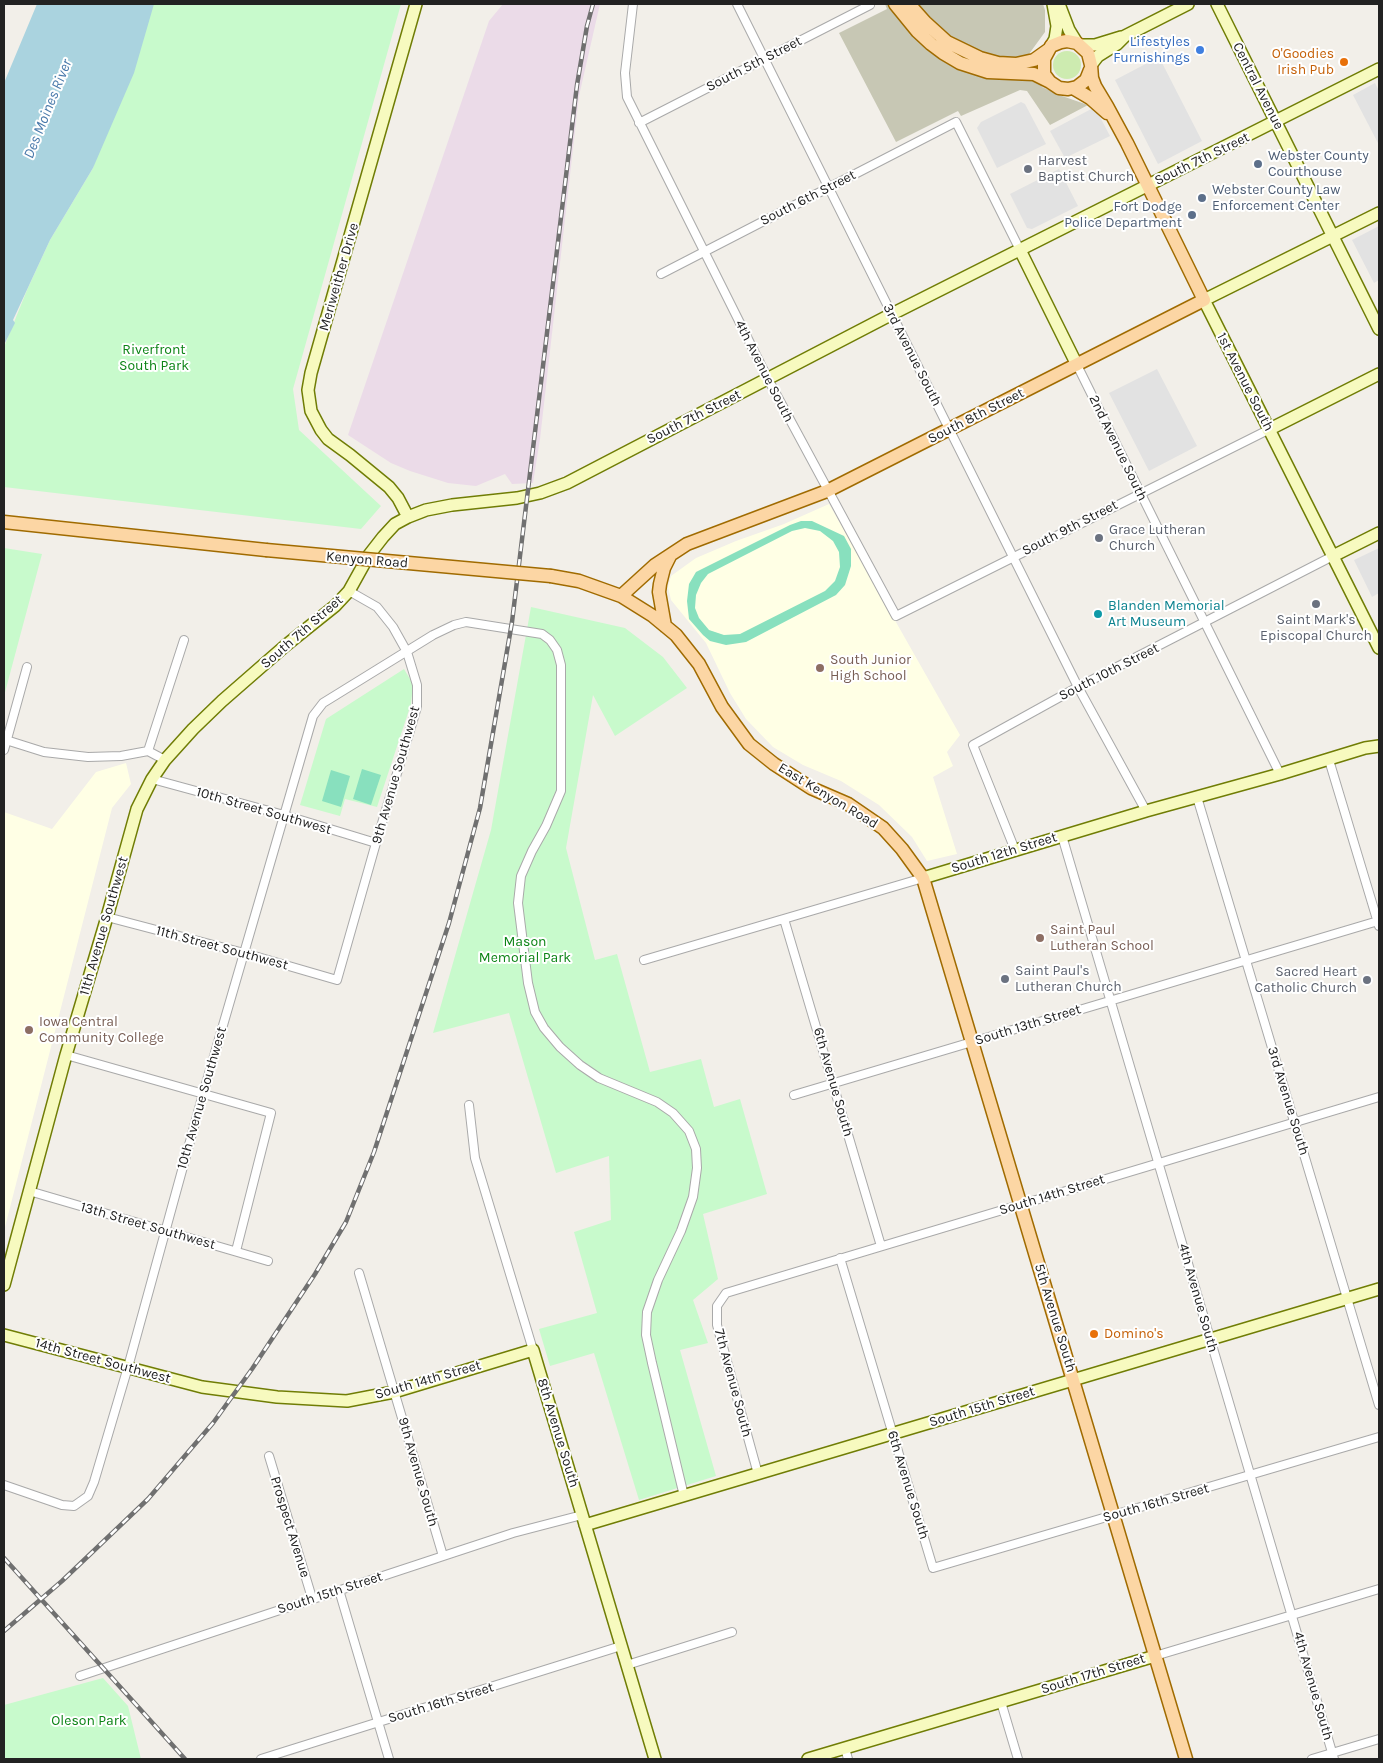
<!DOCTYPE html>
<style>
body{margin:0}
#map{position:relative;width:1383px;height:1763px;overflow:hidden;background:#f2efe9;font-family:Karla,sans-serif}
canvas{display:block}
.frame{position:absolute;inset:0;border:5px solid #222;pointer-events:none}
</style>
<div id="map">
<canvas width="1383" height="1763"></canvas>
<div class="frame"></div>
</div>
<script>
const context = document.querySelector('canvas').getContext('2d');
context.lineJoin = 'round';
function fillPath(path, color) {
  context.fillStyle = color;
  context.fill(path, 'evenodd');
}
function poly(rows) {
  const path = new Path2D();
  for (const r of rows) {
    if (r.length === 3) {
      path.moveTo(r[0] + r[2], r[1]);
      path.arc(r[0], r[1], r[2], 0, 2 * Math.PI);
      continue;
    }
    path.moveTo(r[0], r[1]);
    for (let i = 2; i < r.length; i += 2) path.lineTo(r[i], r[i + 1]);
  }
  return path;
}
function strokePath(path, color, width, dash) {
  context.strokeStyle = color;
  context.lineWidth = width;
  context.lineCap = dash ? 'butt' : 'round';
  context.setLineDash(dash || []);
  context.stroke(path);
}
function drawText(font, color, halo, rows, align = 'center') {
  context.font = font + ' Karla,sans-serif';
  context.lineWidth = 4;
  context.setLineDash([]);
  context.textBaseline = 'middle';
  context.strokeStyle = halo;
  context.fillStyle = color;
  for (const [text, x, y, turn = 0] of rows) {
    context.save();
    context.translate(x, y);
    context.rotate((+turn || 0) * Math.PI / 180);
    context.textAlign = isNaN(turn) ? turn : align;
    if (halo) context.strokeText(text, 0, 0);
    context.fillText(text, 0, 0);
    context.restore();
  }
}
fillPath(poly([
 [503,4,600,4,579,96,540,439,533,483,512,484,505,474,476,486,448,483,410,471,391,463,348,435,489,21]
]), '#ebdbe8');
fillPath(poly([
 [829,504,960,735,947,752,953,766,933,777,957,854,927,861,912,837,879,805,841,781,803,765,773,747,746,719,730,693,706,643,671,600,668,587,671,576,696,558,736,541,784,524],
 [126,763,131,784,112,808,4,1231,4,812,52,829,96,772]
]), '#ffffe5');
fillPath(poly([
 [885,4,1043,4,1045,10,1045,32,1029,54,1042,87,1062,96,1088,105,1050,125,1027,91,1020,90,961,116,958,111,896,142,839,33,887,9]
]), '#c7c7b4');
fillPath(poly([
 [1067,65,14]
]), '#cdebb0');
fillPath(poly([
 [143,4,401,4,293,389,299,430,381,506,361,529,4,487,4,347,27,290,50,240,93,168],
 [4,548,42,554,4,696],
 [531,607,625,628,663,657,687,688,615,736,593,695,566,848,595,960,617,954,650,1072,701,1059,714,1107,740,1099,767,1194,703,1214,718,1279,693,1300,708,1343,680,1350,716,1476,639,1500,594,1353,550,1366,539,1329,597,1313,574,1232,611,1220,609,1156,556,1173,509,1013,433,1033,491,830],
 [404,669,413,684,411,704,377,807,345,799,340,816,300,805,326,719],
 [103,1678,128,1706,141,1759,4,1759,4,1705]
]), '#c8facc');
fillPath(poly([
 [801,521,812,521,844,536,851,549,851,566,845,585,836,595,746,642,726,645,710,641,703,635,689,619,687,601,689,584,696,572,790,525],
 [805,528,820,531,833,541,839,552,840,567,835,581,825,591,740,634,724,635,709,630,699,618,695,608,696,595,701,583,708,574,792,531],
 [362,769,381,775,371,805,353,799],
 [331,770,350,776,341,807,322,801]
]), '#88e0be');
fillPath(poly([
 [1159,57,1202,141,1158,164,1115,80],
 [1375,83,1379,91,1379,145,1353,95],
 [1021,102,1025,104,1046,144,997,168,977,128,981,122],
 [1093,108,1100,117,1110,136,1065,158,1050,131],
 [1059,169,1078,206,1032,229,1027,228,1010,194],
 [1379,226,1379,280,1374,283,1352,240],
 [1157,369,1197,446,1149,471,1109,393],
 [1379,548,1379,593,1372,597,1354,560]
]), '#e2e2e2');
fillPath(poly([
 [37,4,154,4,134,73,93,168,50,240,13,320,15,323,4,345,4,83]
]), '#aad3df');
const street = poly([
 [633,4,625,73,627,97,768,379,896,616,1268,430],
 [737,4,1078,687,1146,811],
 [639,123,870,5],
 [661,274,956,122,1020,250],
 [1077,365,1280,774],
 [6,740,44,752,88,757,121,756,148,751],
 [4,750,27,667],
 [148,751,184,640],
 [148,751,165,760],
 [1329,760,1379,926],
 [152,779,284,815,376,843],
 [1197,797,1379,1405],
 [1062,836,1334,1759],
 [1015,850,973,745,1078,687,1333,556],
 [107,917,244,953,337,980,376,843,417,707,417,685,407,652,393,627,377,607,349,591],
 [784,919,881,1246],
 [644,960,923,878],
 [66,1055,271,1113,236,1251],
 [794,1095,1378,921],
 [469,1105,475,1158,533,1350],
 [29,1191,268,1261],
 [840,1258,933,1568,1379,1437],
 [359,1273,443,1556],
 [269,1456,312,1598],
 [758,1474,717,1325,717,1306,726,1293,1379,1097],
 [4,1485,62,1505,74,1506,88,1496,94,1482,128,1367,203,1094,313,716,323,703,433,635,454,625,466,622,542,634,550,640,557,650,561,665,561,791,546,826,532,851,521,876,518,903,528,983,535,1012,544,1028,560,1047,580,1065,599,1078,657,1102,673,1113,689,1131,696,1149,697,1168,693,1197,681,1231,658,1280,647,1312,646,1335,652,1363,684,1496],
 [339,1590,389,1759],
 [1155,1656,1379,1589],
 [627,1665,732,1632],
 [80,1676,513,1533,582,1515],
 [1001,1702,1018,1759],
 [845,1748,848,1759],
 [261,1759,621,1646],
 [1312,1759,1379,1739]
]);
const secondary = poly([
 [1059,4,1069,30,1077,43],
 [1217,4,1379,329],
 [1081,45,1095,45,1121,37],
 [1051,46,1055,39,1057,26,1053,4],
 [1091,65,1098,56,1117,44,1125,36,1188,4],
 [1379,213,1204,300,1379,648],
 [1020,250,1077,365],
 [1268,430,1379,374],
 [408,517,398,498,389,487,350,455,328,439,321,430,311,411,308,390,311,373,416,4],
 [1333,556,1379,533],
 [923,878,1146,811,1280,774,1365,748,1379,746],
 [4,1285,66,1055,107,917,137,809,152,779,165,760,193,729,222,701,285,646,335,606,349,591,369,555,383,537,395,524,408,517,426,510,452,505,517,498,540,493,567,483,892,314,1379,69],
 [4,1335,202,1387,277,1397,347,1401,394,1392,533,1350,655,1759],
 [585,1525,1379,1289],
 [808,1759,1155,1656]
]);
const primary = poly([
 [895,4,917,31,931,44,943,53,960,63,988,72,1034,74,1050,82],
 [909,4,925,22,947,42,980,58,998,63,1016,64,1034,60,1048,50],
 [1073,88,1090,98,1107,113],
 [4,522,266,550],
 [551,576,579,581,621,596,653,616,676,635,699,664,722,707,749,744,774,764,811,788,848,804,883,828,902,849,923,878,1186,1759],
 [621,596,655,565,687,544,827,491,1204,300,1127,143,1107,106,1095,86,1092,78,1091,65,1088,53,1077,43,1067,41,1061,42,1051,46,1044,59,1044,74,1050,82,1059,88,1068,89,1077,87,1086,80,1090,70],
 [665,626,659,592,660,584,664,568,670,556]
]);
strokePath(street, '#a9a9a9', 10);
strokePath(secondary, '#707d05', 14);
strokePath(primary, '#a06b00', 15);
strokePath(street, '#fff', 8);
strokePath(secondary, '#f7fabf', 11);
strokePath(primary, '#fcd6a4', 12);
const rail = poly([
 [4,1558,185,1759],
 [4,1631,62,1581,148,1499,213,1423,252,1369,315,1274,346,1222,374,1152,449,923,480,808,512,622,577,85,587,26,593,4]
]);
strokePath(rail, '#707070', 4.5);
strokePath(rail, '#fff', 2.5, [8]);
const primaryBridge = poly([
 [266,550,551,576]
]);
strokePath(primaryBridge, '#a06b00', 15, []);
strokePath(primaryBridge, '#fcd6a4', 12);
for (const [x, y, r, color] of [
 [1200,50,5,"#3f7fe0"],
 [1344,62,5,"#e8710a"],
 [1258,164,5,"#5c6f8a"],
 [1028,169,5,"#6b7280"],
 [1202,198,5,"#5c6f8a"],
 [1192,215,5,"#5c6f8a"],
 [1099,538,5,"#6b7280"],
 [1316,604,5,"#6b7280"],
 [1098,614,5,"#0f9aa8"],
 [820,668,5,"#8d6e63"],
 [1040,938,5,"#8d6e63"],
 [1005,979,5,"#6b7280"],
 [1367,980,5,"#6b7280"],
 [29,1030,5,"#8d6e63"],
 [1094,1334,5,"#e8710a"]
]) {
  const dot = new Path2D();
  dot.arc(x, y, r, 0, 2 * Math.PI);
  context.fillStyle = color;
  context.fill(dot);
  strokePath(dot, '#fff', 2);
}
drawText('14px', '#366cbe', '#fff', [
 ["Lifestyles",1190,42],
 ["Furnishings",1190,58]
], 'right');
drawText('14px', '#c56008', '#fff', [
 ["O'Goodies",1334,54],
 ["Irish Pub",1334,70],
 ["Domino's",1104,1334,"left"]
], 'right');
drawText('14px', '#222', '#fff', [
 ["South 5th Street",754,64,-27],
 ["Central Avenue",1258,86,63],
 ["South 7th Street",1202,159,-26],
 ["South 6th Street",808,198,-27],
 ["Meriweither Drive",339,277,-74],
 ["3rd Avenue South",912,355,63],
 ["4th Avenue South",764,371,63],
 ["1st Avenue South",1245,382,63],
 ["South 8th Street",976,416,-27],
 ["South 7th Street",694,417,-27],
 ["2nd Avenue South",1118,448,64],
 ["South 9th Street",1070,528,-27],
 ["Kenyon Road",367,560,5],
 ["South 7th Street",302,632,-41],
 ["South 10th Street",1109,672,-27],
 ["9th Avenue Southwest",396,775,-74],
 ["East Kenyon Road",828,796,31],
 ["10th Street Southwest",264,811,16],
 ["South 12th Street",1004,853,-17],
 ["11th Avenue Southwest",104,926,-74],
 ["11th Street Southwest",222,948,15],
 ["South 13th Street",1028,1025,-17],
 ["6th Avenue South",833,1082,74],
 ["10th Avenue Southwest",202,1098,-74],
 ["3rd Avenue South",1288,1101,73],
 ["South 14th Street",1052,1195,-17],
 ["13th Street Southwest",148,1226,16],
 ["4th Avenue South",1198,1298,74],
 ["5th Avenue South",1055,1318,73],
 ["14th Street Southwest",103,1361,15],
 ["South 14th Street",428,1380,-16],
 ["7th Avenue South",733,1383,75],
 ["South 15th Street",982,1407,-17],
 ["8th Avenue South",558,1433,73],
 ["9th Avenue South",418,1472,74],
 ["6th Avenue South",908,1485,73],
 ["South 16th Street",1156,1503,-16],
 ["Prospect Avenue",290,1527,73],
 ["South 15th Street",330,1593,-18],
 ["South 17th Street",1093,1674,-17],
 ["4th Avenue South",1313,1686,74],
 ["South 16th Street",441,1703,-17]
]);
drawText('14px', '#4e5e75', '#fff', [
 ["Webster County",1268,156],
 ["Courthouse",1268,172],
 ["Webster County Law",1212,190],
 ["Enforcement Center",1212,206],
 ["Fort Dodge",1182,207,"right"],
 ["Police Department",1182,223,"right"]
], 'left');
drawText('14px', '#5b616d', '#fff', [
 ["Harvest",1038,161],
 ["Baptist Church",1038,177],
 ["Grace Lutheran",1109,530],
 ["Church",1109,546],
 ["Saint Mark's",1316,620,"center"],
 ["Episcopal Church",1316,636,"center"],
 ["Saint Paul's",1015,971],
 ["Lutheran Church",1015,987],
 ["Sacred Heart",1357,972,"right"],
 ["Catholic Church",1357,988,"right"]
], 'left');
drawText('14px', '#0c8416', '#fff', [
 ["Riverfront",154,350],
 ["South Park",154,366],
 ["Mason",525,942],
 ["Memorial Park",525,958],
 ["Oleson Park",89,1721]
]);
drawText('14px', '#0d838f', '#fff', [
 ["Blanden Memorial",1108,606],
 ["Art Museum",1108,622]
], 'left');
drawText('14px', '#785e54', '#fff', [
 ["South Junior",830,660],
 ["High School",830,676],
 ["Saint Paul",1050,930],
 ["Lutheran School",1050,946],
 ["Iowa Central",39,1022],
 ["Community College",39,1038]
], 'left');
drawText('italic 15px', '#4a7aab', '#fff', [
 ["Des Moines River",48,109,-68]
]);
</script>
